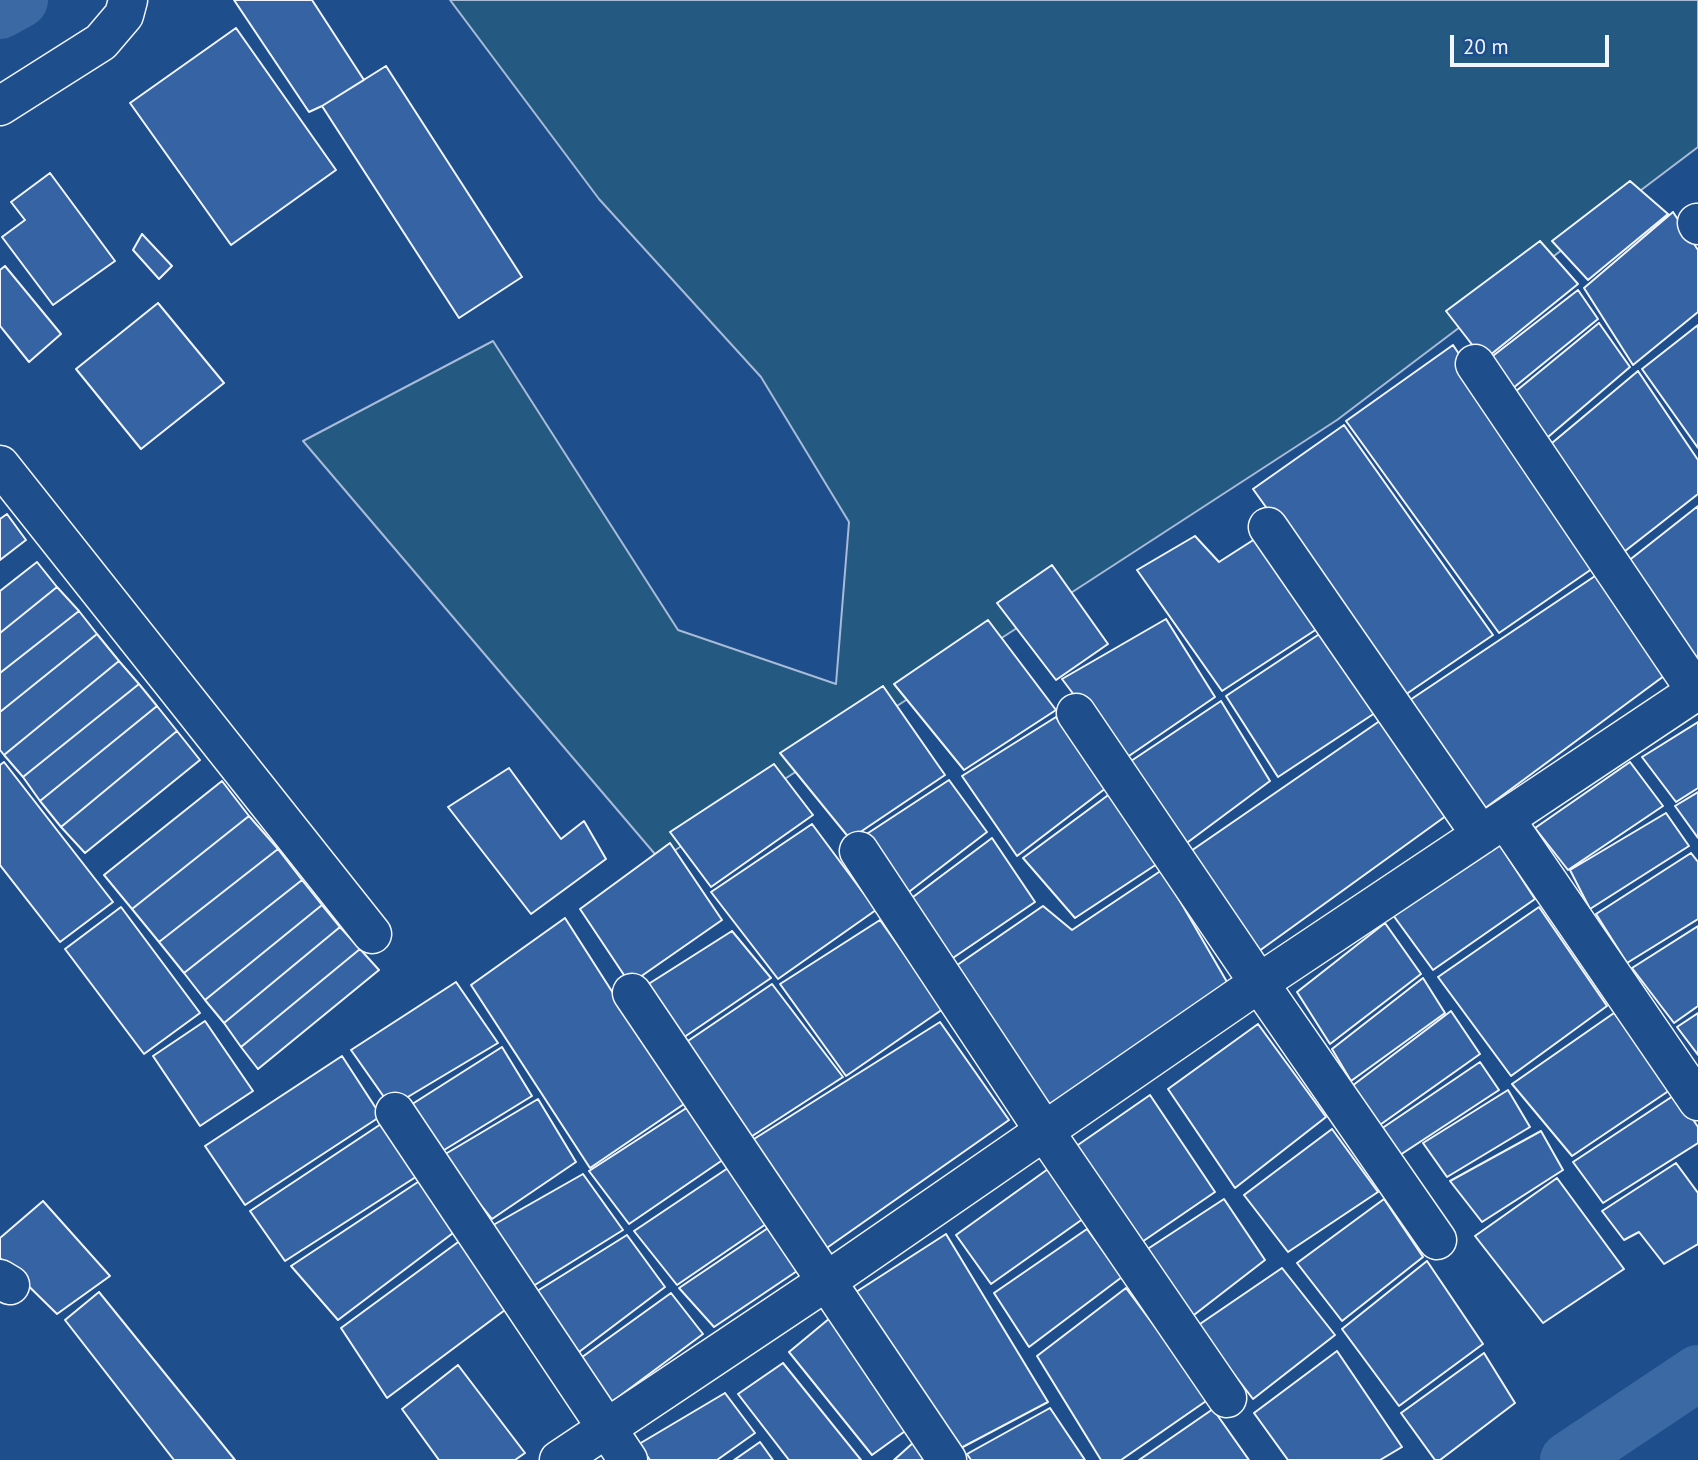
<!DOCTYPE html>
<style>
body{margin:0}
#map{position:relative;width:1698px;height:1460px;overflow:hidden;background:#1f4e8c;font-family:"PT Sans",sans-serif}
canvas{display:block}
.scale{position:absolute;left:1450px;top:35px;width:159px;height:32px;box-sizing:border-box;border:4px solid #f2f6ff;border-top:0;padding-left:9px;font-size:21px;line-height:24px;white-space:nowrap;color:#f2f6ff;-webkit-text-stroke:5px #1f4e8c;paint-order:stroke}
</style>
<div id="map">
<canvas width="1698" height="1460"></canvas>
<div class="scale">20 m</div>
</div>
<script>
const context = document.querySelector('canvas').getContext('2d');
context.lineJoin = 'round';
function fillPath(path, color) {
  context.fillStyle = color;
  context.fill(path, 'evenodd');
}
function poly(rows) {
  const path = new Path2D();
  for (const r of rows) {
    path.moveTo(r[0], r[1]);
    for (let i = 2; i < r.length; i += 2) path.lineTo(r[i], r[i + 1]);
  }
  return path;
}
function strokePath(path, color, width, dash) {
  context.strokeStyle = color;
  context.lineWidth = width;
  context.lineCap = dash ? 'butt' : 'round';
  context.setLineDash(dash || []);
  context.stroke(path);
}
const green = poly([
 [450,0,1698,0,1698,147,1337,420,660,860,303,441,493,341,678,630,836,684,849,522,761,377,599,199,450,0]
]);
fillPath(green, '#245a82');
strokePath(green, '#a8bbd7', 2);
strokePath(poly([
 [0,11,20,0],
 [1568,1460,1698,1373]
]), '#3b69a3', 56);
const building = poly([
 [234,0,312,0,364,80,322,106,309,112,234,0],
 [236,28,336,170,231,245,130,103,236,28],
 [386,66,522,277,459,318,322,106,386,66],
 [50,173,115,261,53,305,2,237,25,220,11,202,50,173],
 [1630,181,1668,214,1588,280,1552,241,1630,181],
 [1673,212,1698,250,1698,312,1633,365,1584,288,1673,212],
 [142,234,172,266,159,279,133,250,142,234],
 [1540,241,1578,284,1484,360,1446,311,1540,241],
 [5,266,61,334,29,362,0,326,0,270,5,266],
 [1578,290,1598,319,1507,393,1485,362,1578,290],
 [158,303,224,383,141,449,76,369,158,303],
 [1599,323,1630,367,1541,443,1510,396,1599,323],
 [1698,325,1698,448,1642,369,1698,325],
 [1453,345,1599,564,1499,633,1346,421,1453,345],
 [1638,371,1698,460,1698,494,1620,555,1546,448,1638,371],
 [1344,425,1493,635,1402,697,1253,489,1344,425],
 [1698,506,1698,656,1692,661,1627,562,1698,506],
 [7,514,26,540,0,560,0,519,7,514],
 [1195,536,1219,562,1258,537,1320,627,1222,691,1137,570,1195,536],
 [37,562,57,587,0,633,0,591,37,562],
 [1052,565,1108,644,1056,680,997,603,1052,565],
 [1598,574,1668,673,1480,812,1407,702,1598,574],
 [57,587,79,611,0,673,0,633,57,587],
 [79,611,97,634,0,712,0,673,79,611],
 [1166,619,1215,697,1123,760,1062,679,1166,619],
 [988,620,1056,710,964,770,894,684,988,620],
 [1324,631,1378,711,1278,777,1226,696,1324,631],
 [97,634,119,661,4,755,0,750,0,712,97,634],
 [119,661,139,684,23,777,4,755,119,661],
 [139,684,157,706,40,801,23,777,139,684],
 [883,686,945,775,850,839,780,753,883,686],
 [1221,701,1270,781,1180,848,1125,765,1221,701],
 [157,706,177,731,61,827,40,801,157,706],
 [1056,717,1106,788,1017,856,962,776,1056,717],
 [1384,718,1450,813,1255,954,1188,853,1384,718],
 [1698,722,1698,788,1676,802,1642,757,1698,722],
 [177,731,200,760,85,853,61,827,177,731],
 [4,762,113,902,60,942,0,865,0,765,4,762],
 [1630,762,1663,806,1568,870,1535,828,1630,762],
 [774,764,813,815,711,887,670,832,774,764],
 [509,768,561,839,584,821,606,859,531,914,448,807,509,768],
 [949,780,987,832,901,898,859,839,949,780],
 [222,781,249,816,132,909,104,875,222,781],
 [1698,792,1698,838,1675,806,1698,792],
 [1111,793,1157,864,1075,918,1023,858,1111,793],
 [1666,813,1689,846,1590,909,1570,870,1666,813],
 [249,816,278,849,159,942,132,909,249,816],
 [812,824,876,910,778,979,711,892,812,824],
 [992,838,1035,902,947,962,905,903,992,838],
 [670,843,722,920,630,984,580,909,670,843],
 [1499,844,1535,899,1433,970,1393,915,1499,844],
 [278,849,302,880,184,973,159,942,278,849],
 [1691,853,1698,862,1698,919,1627,963,1596,914,1691,853],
 [1162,870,1227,982,1050,1107,950,970,1043,906,1072,930,1162,870],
 [302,880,322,905,205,1000,184,973,302,880],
 [322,905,340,927,224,1023,205,1000,322,905],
 [121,907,200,1013,144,1054,65,949,121,907],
 [1539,907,1607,1006,1511,1076,1438,977,1539,907],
 [565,918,684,1104,590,1168,471,985,565,918],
 [880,920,943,1009,846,1076,780,984,880,920],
 [1385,923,1421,974,1330,1044,1297,992,1385,923],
 [1698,926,1698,1006,1674,1023,1632,968,1698,926],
 [340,927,360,949,241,1047,224,1023,340,927],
 [732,931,771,978,677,1042,639,990,732,931],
 [360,949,379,970,258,1069,241,1047,360,949],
 [1423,978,1445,1013,1351,1081,1332,1049,1423,978],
 [456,982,498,1043,391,1107,351,1050,456,982],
 [772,984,843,1077,743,1142,679,1047,772,984],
 [1451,1011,1480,1054,1377,1127,1348,1089,1451,1011],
 [1614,1013,1673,1088,1572,1156,1512,1084,1614,1013],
 [1698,1013,1698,1055,1677,1027,1698,1013],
 [205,1021,253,1091,200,1126,153,1056,205,1021],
 [940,1022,1009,1120,821,1252,746,1144,940,1022],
 [1258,1024,1326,1117,1235,1188,1168,1089,1258,1024],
 [502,1047,532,1096,436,1155,406,1108,502,1047],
 [342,1056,381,1116,245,1205,205,1146,342,1056],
 [1480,1062,1499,1090,1397,1157,1378,1131,1480,1062],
 [1508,1090,1530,1127,1447,1177,1423,1143,1508,1090],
 [1676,1094,1698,1127,1698,1143,1603,1203,1573,1162,1676,1094],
 [1150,1095,1215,1192,1139,1244,1075,1147,1150,1095],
 [538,1099,576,1162,492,1219,442,1156,538,1099],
 [688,1107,727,1157,629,1224,589,1171,688,1107],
 [387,1120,422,1173,285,1261,250,1211,387,1120],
 [1332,1129,1378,1192,1288,1252,1244,1195,1332,1129],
 [1541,1131,1563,1170,1482,1222,1450,1181,1541,1131],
 [1676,1163,1698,1193,1698,1244,1664,1264,1639,1232,1624,1240,1602,1211,1676,1163],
 [731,1166,769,1222,677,1285,634,1231,731,1166],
 [1048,1169,1087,1216,991,1284,956,1235,1048,1169],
 [583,1174,623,1230,530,1288,488,1228,583,1174],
 [427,1176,461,1227,338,1320,291,1266,427,1176],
 [1557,1178,1624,1269,1543,1323,1475,1236,1557,1178],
 [1224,1199,1265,1260,1190,1318,1143,1252,1224,1199],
 [1384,1199,1423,1257,1342,1321,1297,1263,1384,1199],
 [43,1201,110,1276,57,1314,0,1258,0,1238,43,1201],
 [771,1226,803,1267,714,1327,679,1288,771,1226],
 [1087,1229,1122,1277,1029,1347,994,1293,1087,1229],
 [946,1234,1048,1402,959,1449,856,1292,946,1234],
 [627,1235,665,1287,575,1355,534,1293,627,1235],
 [465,1237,513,1304,387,1398,341,1328,465,1237],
 [1427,1261,1483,1344,1399,1406,1342,1329,1427,1261],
 [1282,1268,1335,1335,1253,1399,1197,1326,1282,1268],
 [1126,1288,1209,1399,1121,1460,1101,1460,1037,1356,1126,1288],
 [99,1292,235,1460,174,1460,65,1320,99,1292],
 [671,1293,703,1334,609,1404,578,1360,671,1293],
 [830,1318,908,1429,872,1455,789,1352,830,1318],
 [1337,1351,1402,1447,1380,1460,1288,1460,1254,1413,1337,1351],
 [1484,1353,1515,1403,1440,1460,1435,1460,1401,1413,1484,1353],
 [783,1363,861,1460,789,1460,738,1394,783,1363],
 [458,1365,525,1453,515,1460,439,1460,402,1409,458,1365],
 [725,1393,755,1433,717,1460,650,1460,639,1444,725,1393],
 [1050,1408,1085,1460,971,1460,967,1454,1050,1408],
 [1213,1409,1249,1460,1139,1460,1213,1409],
 [760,1442,773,1460,734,1460,760,1442],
 [914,1442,928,1460,894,1460,914,1442]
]);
fillPath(building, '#3563a3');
strokePath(building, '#f2f6ff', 2);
const minor = poly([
 [0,106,101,42,124,15,128,0],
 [1697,223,1698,225],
 [1475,364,1696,691],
 [0,465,372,934],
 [1268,527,1481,835],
 [1076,713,1259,983,1437,1240],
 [1505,819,1698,1101],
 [859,851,1045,1132,1227,1398],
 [632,993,947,1460],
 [395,1112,628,1460],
 [0,1279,10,1285],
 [559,1460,827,1281,1259,983,1698,690]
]);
strokePath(minor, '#f2f6ff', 41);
strokePath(minor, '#1f4e8c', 38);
</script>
